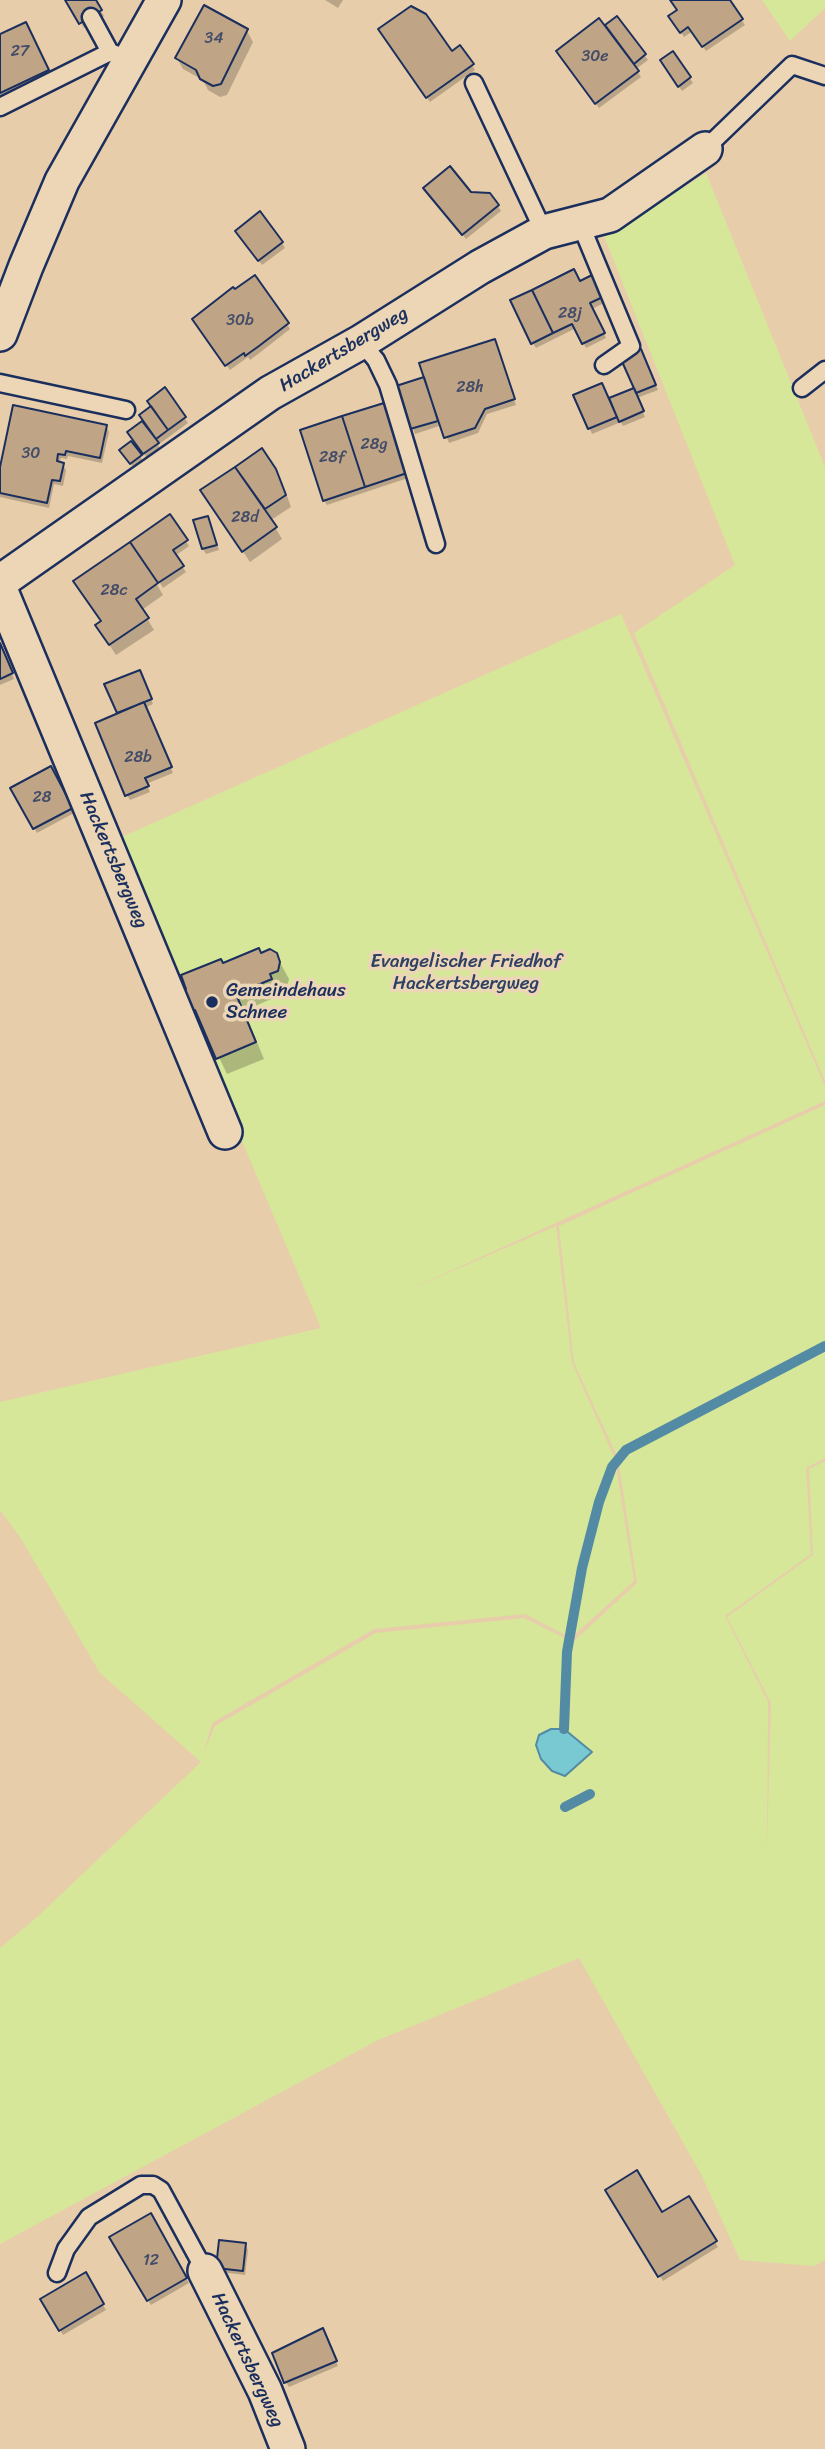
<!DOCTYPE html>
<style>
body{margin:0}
canvas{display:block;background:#e7cda9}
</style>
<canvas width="825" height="2449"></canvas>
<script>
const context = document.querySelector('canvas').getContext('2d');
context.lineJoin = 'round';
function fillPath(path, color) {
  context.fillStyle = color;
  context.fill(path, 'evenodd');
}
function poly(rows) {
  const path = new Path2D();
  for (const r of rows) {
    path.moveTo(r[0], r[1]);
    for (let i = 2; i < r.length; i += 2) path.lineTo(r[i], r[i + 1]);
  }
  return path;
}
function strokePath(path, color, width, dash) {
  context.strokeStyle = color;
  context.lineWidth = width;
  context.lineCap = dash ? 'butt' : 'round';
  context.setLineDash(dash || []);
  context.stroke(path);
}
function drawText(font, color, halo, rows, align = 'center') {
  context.font = font + ' Sriracha,sans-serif';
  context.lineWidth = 7;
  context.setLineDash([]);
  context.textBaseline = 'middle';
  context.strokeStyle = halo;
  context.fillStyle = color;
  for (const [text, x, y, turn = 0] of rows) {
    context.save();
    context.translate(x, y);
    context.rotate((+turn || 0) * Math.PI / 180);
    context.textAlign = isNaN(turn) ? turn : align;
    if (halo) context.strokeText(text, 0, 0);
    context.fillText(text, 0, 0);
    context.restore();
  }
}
fillPath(poly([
 [762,0,825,0,825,8,790,41],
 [706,173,825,467,825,1081,634,633,735,565,604,236,619,229],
 [621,614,825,1086,825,1101,395,1296,556,1226,572,1363,615,1459,634,1581,571,1638,525,1614,374,1629,212,1723,204,1752,215,1726,376,1633,524,1618,573,1642,637,1583,618,1458,574,1363,559,1226,825,1105,825,1458,806,1468,811,1554,725,1616,768,1702,767,1853,771,1703,727,1617,813,1555,809,1469,825,1461,825,2260,814,2266,740,2260,702,2176,579,1958,378,2040,0,2244,0,1948,36,1918,201,1762,100,1673,20,1537,0,1510,0,1402,321,1328,115,840]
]), '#d7e79a');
const water = poly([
 [551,1729,564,1729,592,1752,565,1776,552,1771,541,1759,536,1745,539,1735,551,1729]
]);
fillPath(water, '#78c9d2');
strokePath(water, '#538ba4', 2);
fillPath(poly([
 [67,0,94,0,104,16,84,28],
 [325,0,343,0,338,8],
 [671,0,728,0,745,25,706,51,693,31,684,37,674,22,679,11],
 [617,18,648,60,636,69,641,77,599,108,561,56],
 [28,29,51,75,0,99,0,36],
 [247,31,253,42,227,95,220,97,208,90,203,80,183,69,177,58],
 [383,35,451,53,460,47,475,70,430,102],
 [673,53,693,83,682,91,665,66],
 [471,193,498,206,501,211,466,239,428,194],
 [240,236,282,243,285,248,262,265],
 [593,276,606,302,592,309,606,338,586,348,576,328,536,348,533,343,579,283],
 [197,324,287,324,290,329,262,351,250,360,248,357,230,370],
 [497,346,516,405,487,414,478,433,449,443,442,425,415,434,398,387,426,378],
 [643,356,658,390,637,398,645,417,623,426,621,422,592,434,576,396,609,400,636,388],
 [165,389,188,423,158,445,160,449,147,458,129,432,144,421],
 [383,405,408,478,327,505,324,500],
 [106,426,109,432,102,463,68,456,67,459,61,458,59,464,63,465,66,470,63,486,54,484,49,508,0,497,0,470],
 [131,443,143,461,134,468,124,455],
 [262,450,282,482,291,507,271,520,282,539,250,562,203,491],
 [170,517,189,546,175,556,186,572,163,588,159,581,156,583,163,595,142,610,154,630,116,655,104,637,102,622],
 [208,518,219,550,206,554,203,549],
 [0,646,14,679,0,685],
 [142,677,153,704,145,708,173,773,146,784,150,792,130,800,127,795,119,714,107,685],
 [50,769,74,813,37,833,13,789],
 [276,955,289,979,287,987,278,991,280,995,244,1011,264,1059,227,1074,204,1026,200,1027,191,1011,223,965],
 [608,2190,662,2214,688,2198,718,2247,663,2281],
 [150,2216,189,2283,151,2305,112,2238],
 [245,2244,248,2250,245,2275,221,2272,218,2267],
 [85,2275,106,2310,63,2335,42,2299],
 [325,2336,338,2366,289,2387,286,2382]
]), '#0003');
strokePath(poly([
 [564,1729,567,1652,582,1568,599,1502,612,1467,626,1450,825,1346],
 [565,1807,590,1794]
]), '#538ba4', 10);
const building = poly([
 [65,0,96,0,102,10,79,24,65,0],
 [670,0,730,0,743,19,702,47,688,27,680,33,668,16,677,10,670,0],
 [204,5,248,29,221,84,213,86,200,79,196,70,175,58,204,5],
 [411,6,426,14,452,51,460,45,474,64,426,98,378,29,411,6],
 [617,16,646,54,634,64,605,25,617,16],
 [599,18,639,71,595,104,556,51,599,18],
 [26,22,49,70,0,93,0,34,26,22],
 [673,51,691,77,678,87,660,60,673,51],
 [450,166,471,192,490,193,499,205,462,235,423,188,450,166],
 [260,211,283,242,258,261,235,231,260,211],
 [574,269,580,281,594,274,605,296,590,303,605,333,582,344,572,324,553,333,532,290,574,269],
 [255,275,289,323,259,346,245,356,244,353,225,366,192,319,233,287,235,289,255,275],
 [532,290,553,333,531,344,510,300,532,290],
 [495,339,515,399,485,409,475,428,444,438,419,363,495,339],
 [641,349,656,385,636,393,620,357,641,349],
 [424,377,438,421,410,429,396,386,424,377],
 [602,383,617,417,588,429,573,395,602,383],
 [165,387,186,417,168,430,147,401,165,387],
 [634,388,644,411,619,422,609,398,634,388],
 [384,403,407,473,365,487,342,416,384,403],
 [13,405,107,425,100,458,66,451,65,455,58,454,57,461,64,463,60,481,52,480,47,503,0,493,0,467,13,405],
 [151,406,168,430,156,439,139,415,151,406],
 [342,416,365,487,323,501,300,430,342,416],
 [142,421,159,443,143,454,127,432,142,421],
 [131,441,142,455,130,464,119,450,131,441],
 [262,448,276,469,286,495,265,509,235,467,262,448],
 [235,467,277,527,242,552,200,490,235,467],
 [170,514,188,540,173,550,184,566,158,583,130,542,170,514],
 [208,516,217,545,202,549,193,520,208,516],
 [130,542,158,583,136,599,149,618,109,645,95,625,101,621,73,581,130,542],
 [0,643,13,673,0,679,0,643],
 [140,670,152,699,117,713,104,684,140,670],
 [144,702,172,767,145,778,149,786,125,796,95,723,144,702],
 [51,766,73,808,33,829,10,788,51,766],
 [259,948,261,953,270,949,277,953,280,962,278,971,270,974,272,979,236,994,256,1042,216,1059,195,1010,189,1012,180,991,186,989,181,975,221,959,223,963,259,948],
 [637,2170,662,2212,689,2196,717,2241,658,2277,605,2190,637,2170],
 [151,2213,187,2278,147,2301,109,2237,151,2213],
 [219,2240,246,2243,243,2271,216,2268,219,2240],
 [86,2272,104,2304,59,2331,40,2299,86,2272],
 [323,2328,337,2361,284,2383,272,2353,323,2328]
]);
fillPath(building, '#bfa586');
strokePath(building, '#1b2f5e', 2);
const service = poly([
 [91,17,110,52],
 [474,83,544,232],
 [0,107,110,52,130,60],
 [705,149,792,65,825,76],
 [580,223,631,346,604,365],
 [361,342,376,360,388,385,436,544],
 [0,383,126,410],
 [802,388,825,370],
 [57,2273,66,2249,89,2217,141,2185,153,2185,161,2190,205,2271]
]);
const minor = poly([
 [0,334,26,266,62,181,164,0],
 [0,582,270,393,361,342,480,267,544,232,610,215,705,149],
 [0,589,225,1132],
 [205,2271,265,2391,288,2449]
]);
strokePath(service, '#1b2f5e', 21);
strokePath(minor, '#1b2f5e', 38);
strokePath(service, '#ecd6b5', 16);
strokePath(minor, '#ecd6b5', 33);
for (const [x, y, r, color] of [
 [212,1002,7,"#1b2f5e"]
]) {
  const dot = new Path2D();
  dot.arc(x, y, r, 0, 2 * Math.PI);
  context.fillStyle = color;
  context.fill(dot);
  strokePath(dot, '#ecd6b5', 2.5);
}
drawText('16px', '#444c68', null, [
 ["34",214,39],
 ["27",20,52],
 ["30e",595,57],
 ["28j",570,314],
 ["30b",240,321],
 ["28h",470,388],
 ["28g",374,445],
 ["30",31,454],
 ["28f",332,458],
 ["28d",245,518],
 ["28c",114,591],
 ["28b",138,758],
 ["28",42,798],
 ["12",151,2261]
]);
drawText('19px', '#1b2f5e', '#ecd6b5', [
 ["Hackertsbergweg",344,350,-31],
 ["Hackertsbergweg",113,860,67],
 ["Hackertsbergweg",247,2360,65]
]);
drawText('19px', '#2e4164', '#ecd6b5', [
 ["Evangelischer Friedhof",466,962],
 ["Hackertsbergweg",466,984]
]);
drawText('19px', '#1b2f5e', '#ecd6b5', [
 ["Gemeindehaus",226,991],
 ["Schnee",226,1013]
], 'left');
</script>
